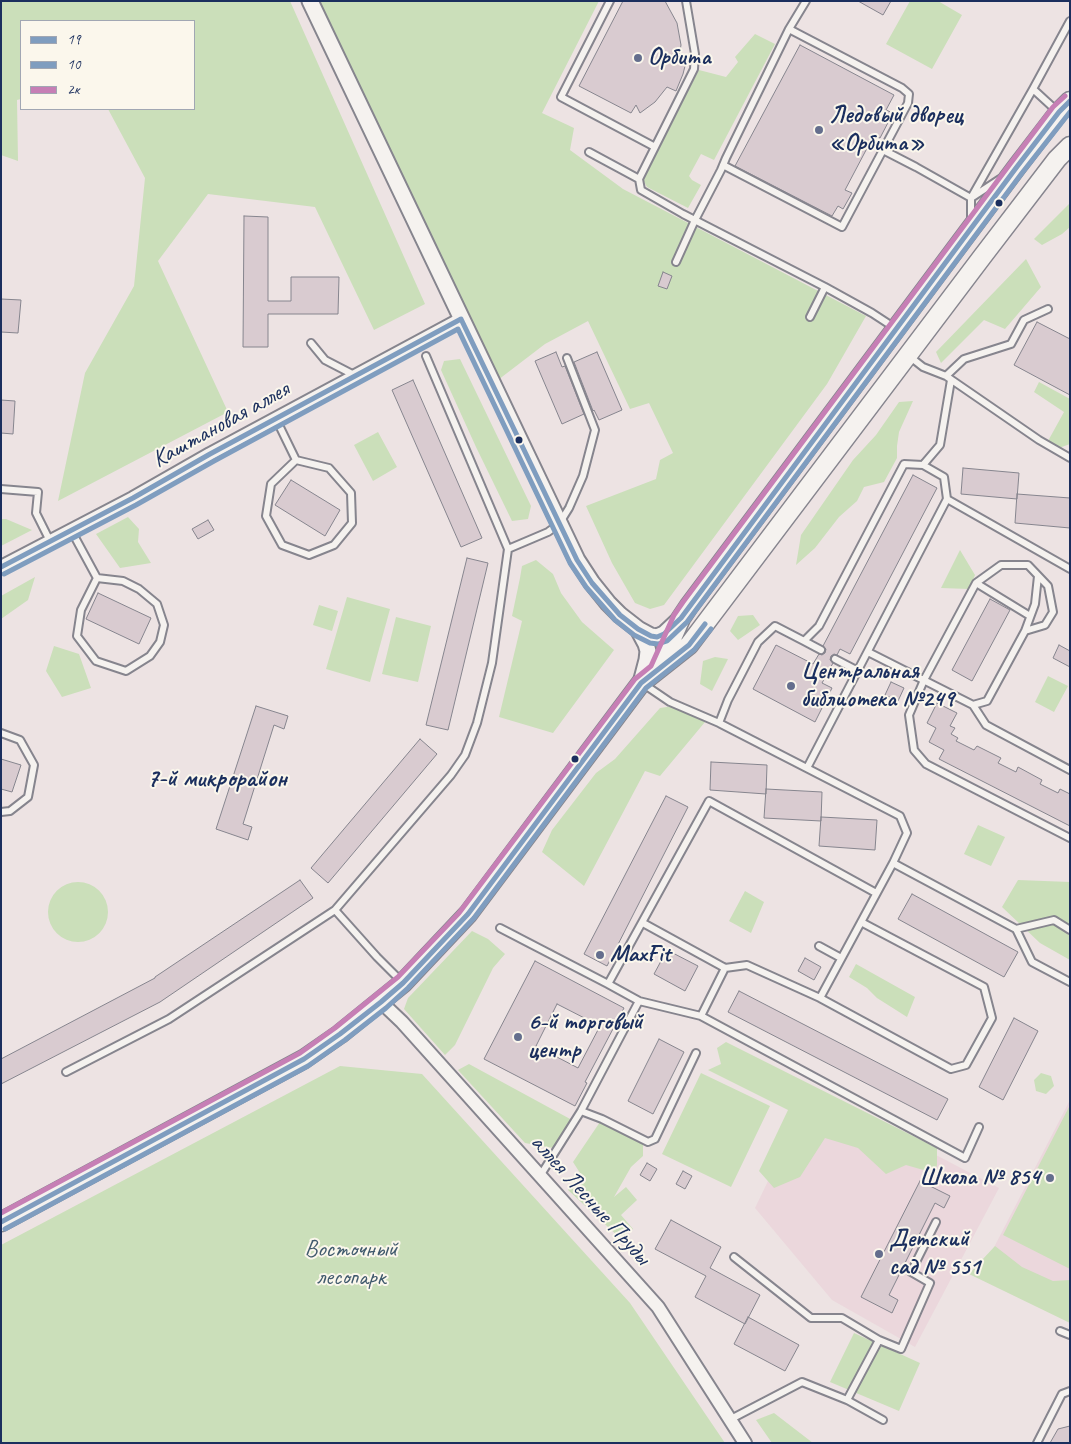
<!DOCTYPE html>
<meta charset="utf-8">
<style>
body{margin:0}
#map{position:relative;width:1071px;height:1444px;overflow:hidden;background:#ede3e3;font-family:Caveat,sans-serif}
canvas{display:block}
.frame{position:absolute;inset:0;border:2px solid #1b2f5e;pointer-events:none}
.legend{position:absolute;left:20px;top:20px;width:175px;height:90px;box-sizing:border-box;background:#fbf7ec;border:1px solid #a1a7b3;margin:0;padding:6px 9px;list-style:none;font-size:15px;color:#1b2f5e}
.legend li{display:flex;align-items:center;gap:10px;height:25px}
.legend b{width:25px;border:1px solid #a1a7b3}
</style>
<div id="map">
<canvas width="1071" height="1444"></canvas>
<div class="frame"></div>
<ul class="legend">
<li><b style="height:6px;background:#7f9dbf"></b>19</li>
<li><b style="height:6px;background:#7f9dbf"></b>10</li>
<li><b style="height:6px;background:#c67fb5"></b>2к</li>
</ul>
</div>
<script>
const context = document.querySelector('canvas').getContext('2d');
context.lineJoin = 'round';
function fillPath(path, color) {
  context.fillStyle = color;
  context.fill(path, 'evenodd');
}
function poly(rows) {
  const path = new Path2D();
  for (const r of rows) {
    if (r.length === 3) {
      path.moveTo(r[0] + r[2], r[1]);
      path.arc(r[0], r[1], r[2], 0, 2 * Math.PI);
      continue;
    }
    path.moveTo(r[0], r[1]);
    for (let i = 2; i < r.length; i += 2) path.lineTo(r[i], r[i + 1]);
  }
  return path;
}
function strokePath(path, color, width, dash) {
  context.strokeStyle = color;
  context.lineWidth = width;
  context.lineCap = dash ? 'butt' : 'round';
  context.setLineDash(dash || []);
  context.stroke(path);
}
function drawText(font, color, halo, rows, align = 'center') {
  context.font = font + ' Caveat,sans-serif';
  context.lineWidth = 4;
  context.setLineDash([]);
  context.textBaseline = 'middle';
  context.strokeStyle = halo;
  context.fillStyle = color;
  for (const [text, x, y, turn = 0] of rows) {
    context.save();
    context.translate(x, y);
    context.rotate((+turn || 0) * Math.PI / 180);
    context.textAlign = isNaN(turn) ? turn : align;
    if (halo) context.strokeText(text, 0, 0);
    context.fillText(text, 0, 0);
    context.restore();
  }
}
fillPath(poly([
 [812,1090,999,1188,915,1347,832,1300,755,1208],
 [1070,1100,1070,1298,989,1257]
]), '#ebd7dc');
fillPath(poly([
 [1,1,290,1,425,304,374,330,315,207,208,194,158,261,228,412,58,501,85,373,134,286,145,178,108,109,194,109,194,21,21,21,21,99,17,100,18,161,1,155],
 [320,1,599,1,542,113,574,128,570,150,623,189,866,316,827,384,664,605,650,609,635,603,612,563,586,506,656,479,660,460,673,453,649,403,630,409,588,321,545,344,494,383],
 [910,1,938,1,962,15,932,69,886,44],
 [755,34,775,44,714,160,701,154,689,176,692,180,701,185,688,208,647,187,642,178,699,70,726,77,738,62,735,57],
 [1070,203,1070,227,1062,234,1042,245,1034,239],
 [1026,259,1041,287,1005,329,984,320,941,363,936,352],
 [460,359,531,506,528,519,512,521,476,447,441,370,444,361],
 [1039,382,1070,399,1070,444,1059,448,1048,441,1064,412,1034,392],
 [913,401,899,432,897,446,897,458,884,482,864,487,857,501,839,517,815,548,796,565,801,535,853,460,876,435,899,402],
 [378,432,397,467,373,481,354,445],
 [128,517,139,529,138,542,151,563,120,568,96,534],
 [1,519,6,519,32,530,1,546],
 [960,550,975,575,969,589,941,588],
 [536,560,553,574,561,593,582,622,614,650,553,733,499,717,522,621,512,616,520,578,522,566],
 [35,577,28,600,1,619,1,596],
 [347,597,390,609,370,682,326,669],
 [319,605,338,611,332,631,313,625],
 [753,615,760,625,738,640,730,631,738,616],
 [396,617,431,626,418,682,382,674],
 [54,646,79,654,91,688,62,697,46,671],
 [715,657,728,659,712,691,700,684,703,661],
 [1048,676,1068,686,1054,712,1035,702],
 [673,706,705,722,660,776,645,771,584,886,542,852,552,830,596,773,615,759,660,708],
 [978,825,1005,837,991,866,964,854],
 [1018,880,1070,882,1070,960,1040,943,1002,907],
 [78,912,30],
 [745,891,764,902,751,933,729,921],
 [472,931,488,939,505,954,493,968,455,1045,445,1055,404,1009,408,998],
 [856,964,915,997,907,1017,877,998,867,988,849,977],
 [726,1042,937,1148,937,1165,934,1173,906,1165,886,1174,858,1148,825,1138,800,1177,774,1188,759,1171,788,1110,708,1070,721,1064,717,1048],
 [469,1064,572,1120,553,1148,525,1143,458,1070],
 [340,1066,422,1074,630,1303,725,1443,1,1443,1,1245],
 [701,1073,770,1106,731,1187,662,1154],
 [1041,1073,1051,1076,1054,1086,1046,1094,1036,1091,1034,1080],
 [1070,1105,1070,1269,1003,1235],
 [602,1119,643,1143,643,1156,631,1167,614,1197,626,1187,637,1200,621,1215,633,1229,620,1238,568,1190,580,1173,573,1162],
 [995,1246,1022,1267,1053,1281,1070,1280,1070,1323,969,1274],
 [854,1333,920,1363,899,1411,830,1382],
 [774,1413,813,1443,772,1443,756,1420]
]), '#cbdfba');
const building = poly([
 [623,1,665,1,677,23,681,45,679,57,687,58,683,74,676,91,667,87,655,102,640,113,636,105,631,113,579,86,623,1],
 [858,1,891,1,883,15,858,1],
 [800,45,894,95,886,110,893,113,880,138,874,135,845,190,852,193,843,209,838,206,832,216,735,166,800,45],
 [244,216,268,217,268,301,291,301,291,277,339,277,338,314,268,314,268,347,243,347,244,216],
 [663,272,672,276,667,289,658,286,663,272],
 [1,299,21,300,18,333,1,332,1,299],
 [1037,322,1070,339,1070,395,1014,365,1037,322],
 [556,352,562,367,565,366,584,414,562,424,535,361,556,352],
 [597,352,622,410,599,420,594,410,593,411,574,362,597,352],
 [413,380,482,538,461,547,392,390,413,380],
 [1,400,15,401,13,434,1,433,1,400],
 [963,468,1019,473,1017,499,961,494,963,468],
 [913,475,937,488,850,654,840,649,837,655,834,654,831,656,830,660,833,663,822,683,832,688,815,722,753,689,776,645,813,664,819,654,822,655,825,653,826,649,823,646,913,475],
 [291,480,340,510,325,536,275,505,291,480],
 [1017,494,1070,498,1070,528,1015,523,1017,494],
 [208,520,214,530,198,539,192,529,208,520],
 [467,558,488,563,448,730,426,725,467,558],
 [98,593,151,618,139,644,86,619,98,593],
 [990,599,1010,610,972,681,952,670,990,599],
 [1059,645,1070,651,1070,667,1053,658,1059,645],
 [891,682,904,688,898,701,885,695,891,682],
 [937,703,957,713,950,726,955,728,951,734,958,738,956,741,974,750,977,746,1001,758,998,763,1016,772,1018,767,1042,780,1040,784,1058,793,1060,789,1070,794,1070,826,939,759,944,750,929,742,936,728,927,723,937,703],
 [256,706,288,716,284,729,274,725,243,824,252,827,248,840,216,829,256,706],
 [420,739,437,754,328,883,311,868,420,739],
 [1,759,21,765,12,792,1,789,1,759],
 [711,762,767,765,766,794,710,790,711,762],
 [766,789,822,792,821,821,764,818,766,789],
 [666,796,688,807,607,966,584,954,666,796],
 [821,817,877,820,875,850,819,846,821,817],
 [300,880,313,898,160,1002,1,1084,1,1059,155,978,155,977,300,880],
 [912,894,1018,952,1004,977,898,919,912,894],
 [667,950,698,966,685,991,654,974,667,950],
 [805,958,821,967,814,980,798,971,805,958],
 [535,961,624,1008,585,1082,587,1083,575,1106,484,1059,535,961],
 [557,1004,600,1026,578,1068,536,1046,557,1004],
 [739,991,948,1099,937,1120,728,1012,739,991],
 [1014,1018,1038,1031,1003,1100,979,1087,1014,1018],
 [659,1039,684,1052,653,1114,628,1101,659,1039],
 [647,1163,657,1169,650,1181,640,1175,647,1163],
 [683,1171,692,1176,685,1189,676,1184,683,1171],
 [920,1181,950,1196,944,1208,935,1203,889,1295,898,1300,892,1313,861,1297,920,1181],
 [671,1220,721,1247,710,1268,760,1295,745,1324,695,1297,706,1276,655,1249,671,1220],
 [748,1317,799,1345,785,1371,734,1344,748,1317],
 [1070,1426,1070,1443,1050,1443,1058,1429,1070,1426]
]);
fillPath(building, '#d9cbd0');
strokePath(building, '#86858e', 1);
const service = poly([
 [610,1,561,97,655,147],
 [686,1,695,54,694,69,639,179,641,190,683,214,825,287,872,313,895,328],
 [789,29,806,1],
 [1033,89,1058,112],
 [883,150,916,167,971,198,1000,179],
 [589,152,639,179],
 [971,222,971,198,1033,89,1070,21],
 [676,262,695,220,721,170,726,158,789,29,902,88,909,94,908,103,842,227,723,165],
 [810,317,825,287],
 [311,343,325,360,354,375],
 [909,356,923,367,946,376,1039,440,1070,458],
 [946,376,964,359,1011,344,1024,320,1048,309],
 [276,419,296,460,329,468,351,493,352,523,334,545,309,555,282,545,266,516,271,484,296,460],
 [923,465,940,445,951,380],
 [1,489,38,492,36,513,50,541],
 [71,530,97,578],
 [508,549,548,532,559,524,569,508,583,476,595,430,567,358],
 [97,578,123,581,139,589,157,604,164,625,160,642,150,656,126,671,96,661,77,636,81,610,97,578],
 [976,583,1030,616],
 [1025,631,1035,604,1038,576],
 [804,641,821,650],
 [868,652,973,705,986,725,1070,770],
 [835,659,858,671],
 [642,683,670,702,719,723,900,816,907,833,893,863,820,998],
 [973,705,987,701,1025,631,1045,625,1053,612,1048,586,1028,565,1001,565,976,583,924,680,909,715,914,750,926,764,1070,838],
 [719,723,728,700,758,642,775,626,804,641,819,626,904,464,923,465,944,477,947,499],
 [1,733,20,740,34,765,28,797,10,811,1,812],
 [807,768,947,499,1070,569],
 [893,863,1016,929,1032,962,1070,982],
 [335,910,377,957,402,982],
 [643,923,725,968],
 [500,928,608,984,639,1001,701,1016,965,1158,979,1127],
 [1016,929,1054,920,1070,930],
 [819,946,841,958],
 [608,984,709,801,876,893],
 [701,1016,725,968,747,965,820,998,951,1069,966,1065,992,1018,984,987,861,922],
 [66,1072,169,1019,335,910,451,775,465,755,477,723,492,663,508,549,426,356],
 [581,1111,602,1119,648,1142,655,1139,696,1053],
 [540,1176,581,1111,639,1001],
 [734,1257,811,1318,842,1318,879,1340,847,1400],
 [1060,1331,1070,1335],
 [879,1340,901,1349,930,1283,911,1272,936,1222],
 [731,1419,802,1382,847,1400,883,1420],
 [1037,1443,1062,1394,1070,1391]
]);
const minor = poly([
 [1,567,133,498,210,454,461,319],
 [381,1002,402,1022,658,1307,745,1443]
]);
const tertiary = poly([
 [310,1,577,560,592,583,608,603,620,615,638,629,651,636,657,637,664,634,680,619],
 [638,629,646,644,648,651,647,660,641,683]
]);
const secondary = poly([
 [659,668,681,618,689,606,1016,168,1059,112,1070,101],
 [1,1222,304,1059,340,1034,403,983,468,914,641,683,689,645,982,257,1057,159,1070,146]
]);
strokePath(service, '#86858e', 10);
strokePath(minor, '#86858e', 16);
strokePath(tertiary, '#86858e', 19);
strokePath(secondary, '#86858e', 21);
strokePath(service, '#f5f2ef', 6);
strokePath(minor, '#f5f2ef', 12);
strokePath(tertiary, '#f5f2ef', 15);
strokePath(secondary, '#f5f2ef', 18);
strokePath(poly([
 [1,567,133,498,210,454,461,319,577,560,592,583,620,615,638,629,651,636,657,637,664,634,681,618,1016,168,1059,112,1070,101],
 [1,1222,304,1059,340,1034,381,1002,403,983,468,914,641,683,689,645,705,624]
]), '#7f9dbf', 5);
strokePath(poly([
 [4,574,136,505,214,461,458,329,570,563,586,587,615,620,634,635,650,643,658,644,667,641,687,622,1022,173,1070,112],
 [5,1229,308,1066,345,1040,386,1008,408,988,474,918,646,688,694,650,711,629]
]), '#7f9dbf', 5);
strokePath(poly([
 [1,1213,300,1053,335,1028,398,977,459,913,635,679,651,666,674,615,683,602,1010,164,1053,107,1065,96]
]), '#c67fb5', 5);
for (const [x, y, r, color] of [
 [638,58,5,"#646e8d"],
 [819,130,5,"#646e8d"],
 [999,203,4.5,"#1b2f5e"],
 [519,440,4.5,"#1b2f5e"],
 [791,686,5,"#646e8d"],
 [575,759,4.5,"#1b2f5e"],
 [600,955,5,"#646e8d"],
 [518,1037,5,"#646e8d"],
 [1050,1178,5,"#646e8d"],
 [879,1254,5,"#646e8d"]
]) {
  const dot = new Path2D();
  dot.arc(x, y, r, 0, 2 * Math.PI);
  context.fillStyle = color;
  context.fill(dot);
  strokePath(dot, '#fbf7ec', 2);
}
drawText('bold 24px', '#1b2f5e', '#fbf7ec', [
 ["Орбита",648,58],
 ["Ледовый дворец",829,116],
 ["«Орбита»",829,144],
 ["Центральная",801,672],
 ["библиотека №249",801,700],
 ["MaxFit",610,955],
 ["6-й торговый",528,1023],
 ["центр",528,1051],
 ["Школа № 854",1040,1178,"right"],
 ["Детский",889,1240],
 ["сад № 551",889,1268]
], 'left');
drawText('24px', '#1b2f5e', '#fbf7ec', [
 ["Каштановая аллея",221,425,-29],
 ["аллея Лесные Пруды",590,1200,48]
]);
drawText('24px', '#405a6d', '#fbf7ec', [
 ["Восточный",351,1250],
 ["лесопарк",351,1278]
]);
drawText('bold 25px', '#1b2f5e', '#fbf7ec', [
 ["7-й микрорайон",217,779]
]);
</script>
